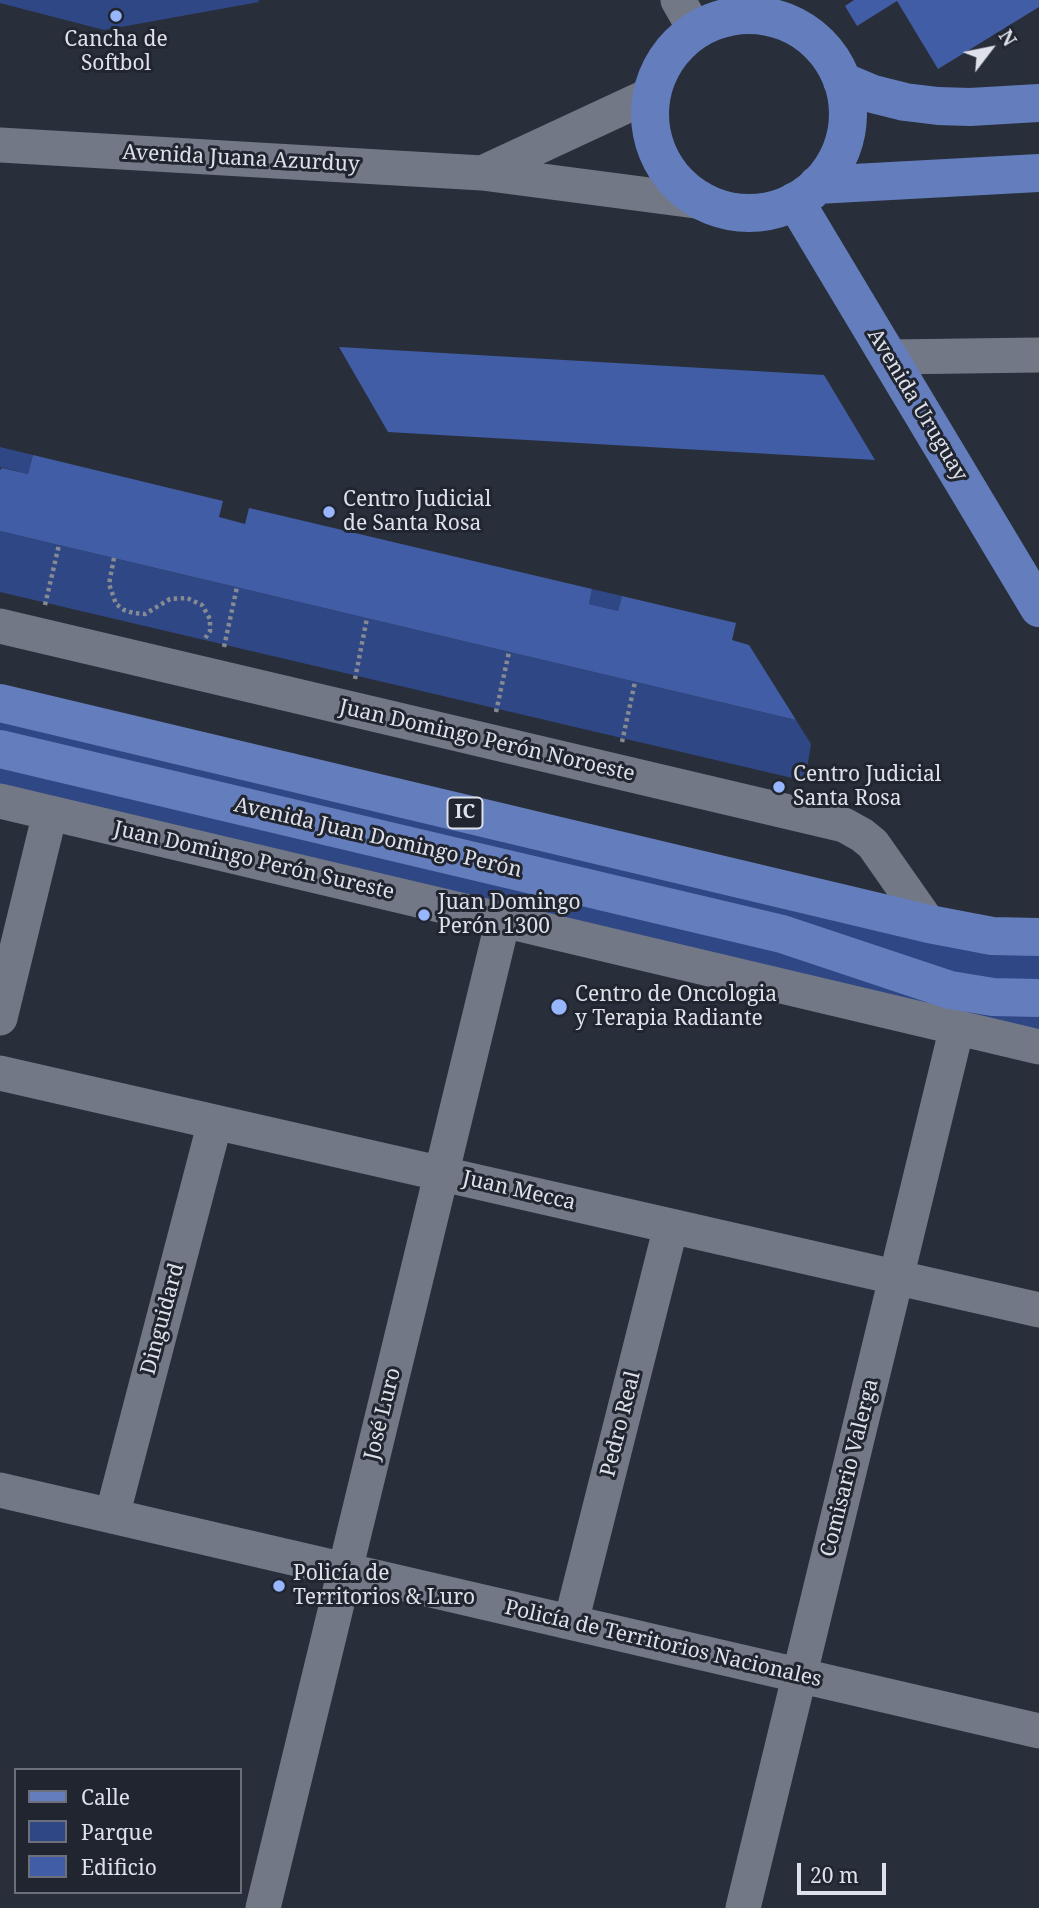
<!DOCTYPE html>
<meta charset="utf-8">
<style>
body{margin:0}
#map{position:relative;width:1039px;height:1908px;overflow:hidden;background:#292f3a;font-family:"Noto Serif",serif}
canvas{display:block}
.legend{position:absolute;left:14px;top:1768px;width:228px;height:126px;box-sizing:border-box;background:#202530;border:2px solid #6c707a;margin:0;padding:9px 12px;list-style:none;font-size:21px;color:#dee1e9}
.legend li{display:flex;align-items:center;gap:14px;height:35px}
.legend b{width:35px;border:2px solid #6c707a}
.north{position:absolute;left:955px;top:14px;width:70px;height:70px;-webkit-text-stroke:5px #202530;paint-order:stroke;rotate:58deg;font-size:19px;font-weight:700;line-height:28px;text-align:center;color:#dee1e9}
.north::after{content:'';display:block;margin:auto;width:24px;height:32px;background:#dee1e9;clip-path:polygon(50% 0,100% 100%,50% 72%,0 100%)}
.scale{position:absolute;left:797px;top:1863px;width:89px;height:32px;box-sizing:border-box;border:4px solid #dee1e9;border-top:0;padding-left:9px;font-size:21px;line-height:24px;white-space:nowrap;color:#dee1e9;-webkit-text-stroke:5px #202530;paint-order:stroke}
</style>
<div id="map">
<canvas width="1039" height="1908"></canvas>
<ul class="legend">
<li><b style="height:9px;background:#647dbd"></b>Calle</li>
<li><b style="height:19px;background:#2f4784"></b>Parque</li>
<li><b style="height:19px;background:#415da6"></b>Edificio</li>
</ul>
<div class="north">N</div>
<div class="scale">20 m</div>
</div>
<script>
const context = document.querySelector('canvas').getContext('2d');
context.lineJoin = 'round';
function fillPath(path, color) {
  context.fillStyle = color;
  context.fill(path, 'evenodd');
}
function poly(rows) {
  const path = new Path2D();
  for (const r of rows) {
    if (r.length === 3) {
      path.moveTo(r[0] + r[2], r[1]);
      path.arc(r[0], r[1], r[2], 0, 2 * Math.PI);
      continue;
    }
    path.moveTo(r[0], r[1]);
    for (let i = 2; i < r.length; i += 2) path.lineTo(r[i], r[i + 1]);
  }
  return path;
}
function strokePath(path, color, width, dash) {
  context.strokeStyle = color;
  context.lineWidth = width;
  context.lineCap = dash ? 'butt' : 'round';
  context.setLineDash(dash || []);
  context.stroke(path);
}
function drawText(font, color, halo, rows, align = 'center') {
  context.font = font + ' "Noto Serif",serif';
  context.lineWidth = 6;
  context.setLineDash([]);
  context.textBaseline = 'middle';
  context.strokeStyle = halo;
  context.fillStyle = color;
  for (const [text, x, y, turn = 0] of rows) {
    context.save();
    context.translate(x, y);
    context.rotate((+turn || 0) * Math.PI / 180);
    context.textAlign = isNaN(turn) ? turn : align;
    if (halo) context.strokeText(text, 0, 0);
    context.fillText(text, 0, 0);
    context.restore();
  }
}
fillPath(poly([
 [0,0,258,0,259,2,104,30,0,3],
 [0,447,33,455,28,474,0,467],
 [0,531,796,720,811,744,805,781,0,592],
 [592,589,622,596,618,611,589,604],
 [0,719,1039,950,1039,982,993,982,0,735],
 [0,764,1039,1011,1039,1032,0,788]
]), '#2f4784');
fillPath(poly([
 [854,0,1039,0,1039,7,938,69,897,1,857,26,845,6],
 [339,347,824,375,875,460,388,432],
 [33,455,223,501,219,517,245,524,249,508,592,589,589,604,618,611,622,596,736,623,732,640,749,645,796,720,0,531,0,470,2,468,28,474]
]), '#415da6');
strokePath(poly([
 [114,558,109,584,116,604,124,610,134,613,145,614,170,599,187,598,202,605,210,619,210,631,204,640],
 [45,605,59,545],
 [224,647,237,587],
 [355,679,367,618],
 [496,712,509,652],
 [622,742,635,682]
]), '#858a93', 4.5, [3.5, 3.5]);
strokePath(poly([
 [678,0,695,30],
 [0,145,482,173,703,202],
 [482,173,652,94],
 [889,357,1039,355],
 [0,626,844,825,862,835,873,844,929,924],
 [0,801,1039,1047],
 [0,1018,50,813],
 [0,1073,1039,1310],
 [0,1490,1039,1731],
 [112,1516,215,1122],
 [571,1622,671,1226],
 [263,1908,503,920],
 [743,1908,957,1027]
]), '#727886', 35);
strokePath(poly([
 [749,114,99],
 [842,81,873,94,905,102,938,106,970,107,1039,103],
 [817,185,1039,173],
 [795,201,1039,608],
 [0,703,929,924,992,936,1039,937],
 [0,749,782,934,950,990,993,997,1039,998]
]), '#647dbd', 38);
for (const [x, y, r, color] of [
 [116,16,7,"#97b6fd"],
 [329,512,7,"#97b6fd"],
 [779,787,7,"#97b6fd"],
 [424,915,7,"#97b6fd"],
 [559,1007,9,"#97b6fd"],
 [279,1586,7,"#97b6fd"]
]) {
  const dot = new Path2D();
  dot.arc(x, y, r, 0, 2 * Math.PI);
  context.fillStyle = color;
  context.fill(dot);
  strokePath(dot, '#202530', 2.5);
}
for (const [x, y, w] of [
 [465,813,35]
]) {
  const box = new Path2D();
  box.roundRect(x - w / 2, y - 15.5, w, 31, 5);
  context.fillStyle = '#202530';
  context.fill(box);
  strokePath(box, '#dee1e9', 2);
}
drawText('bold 19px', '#dee1e9', null, [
 ["IC",465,813]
]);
drawText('21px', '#dee1e9', '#202530', [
 ["Cancha de",116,40,"center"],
 ["Softbol",116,64,"center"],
 ["Centro Judicial",343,500],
 ["de Santa Rosa",343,524],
 ["Centro Judicial",793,775],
 ["Santa Rosa",793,799],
 ["Juan Domingo",438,903],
 ["Perón 1300",438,927],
 ["Centro de Oncologia",575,995],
 ["y Terapia Radiante",575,1019],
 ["Policía de",293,1574],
 ["Territorios & Luro",293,1598]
], 'left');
drawText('21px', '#dee1e9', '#202530', [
 ["Avenida Juana Azurduy",241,159,3],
 ["Avenida Uruguay",917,405,59],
 ["Juan Domingo Perón Noroeste",487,741,13],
 ["Avenida Juan Domingo Perón",378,838,13],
 ["Juan Domingo Perón Sureste",254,861,13],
 ["Juan Mecca",519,1191,13],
 ["Dinguidard",163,1319,-75],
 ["José Luro",383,1414,-76],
 ["Pedro Real",621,1424,-76],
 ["Comisario Valerga",850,1468,-76],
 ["Policía de Territorios Nacionales",663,1644,13]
]);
</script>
